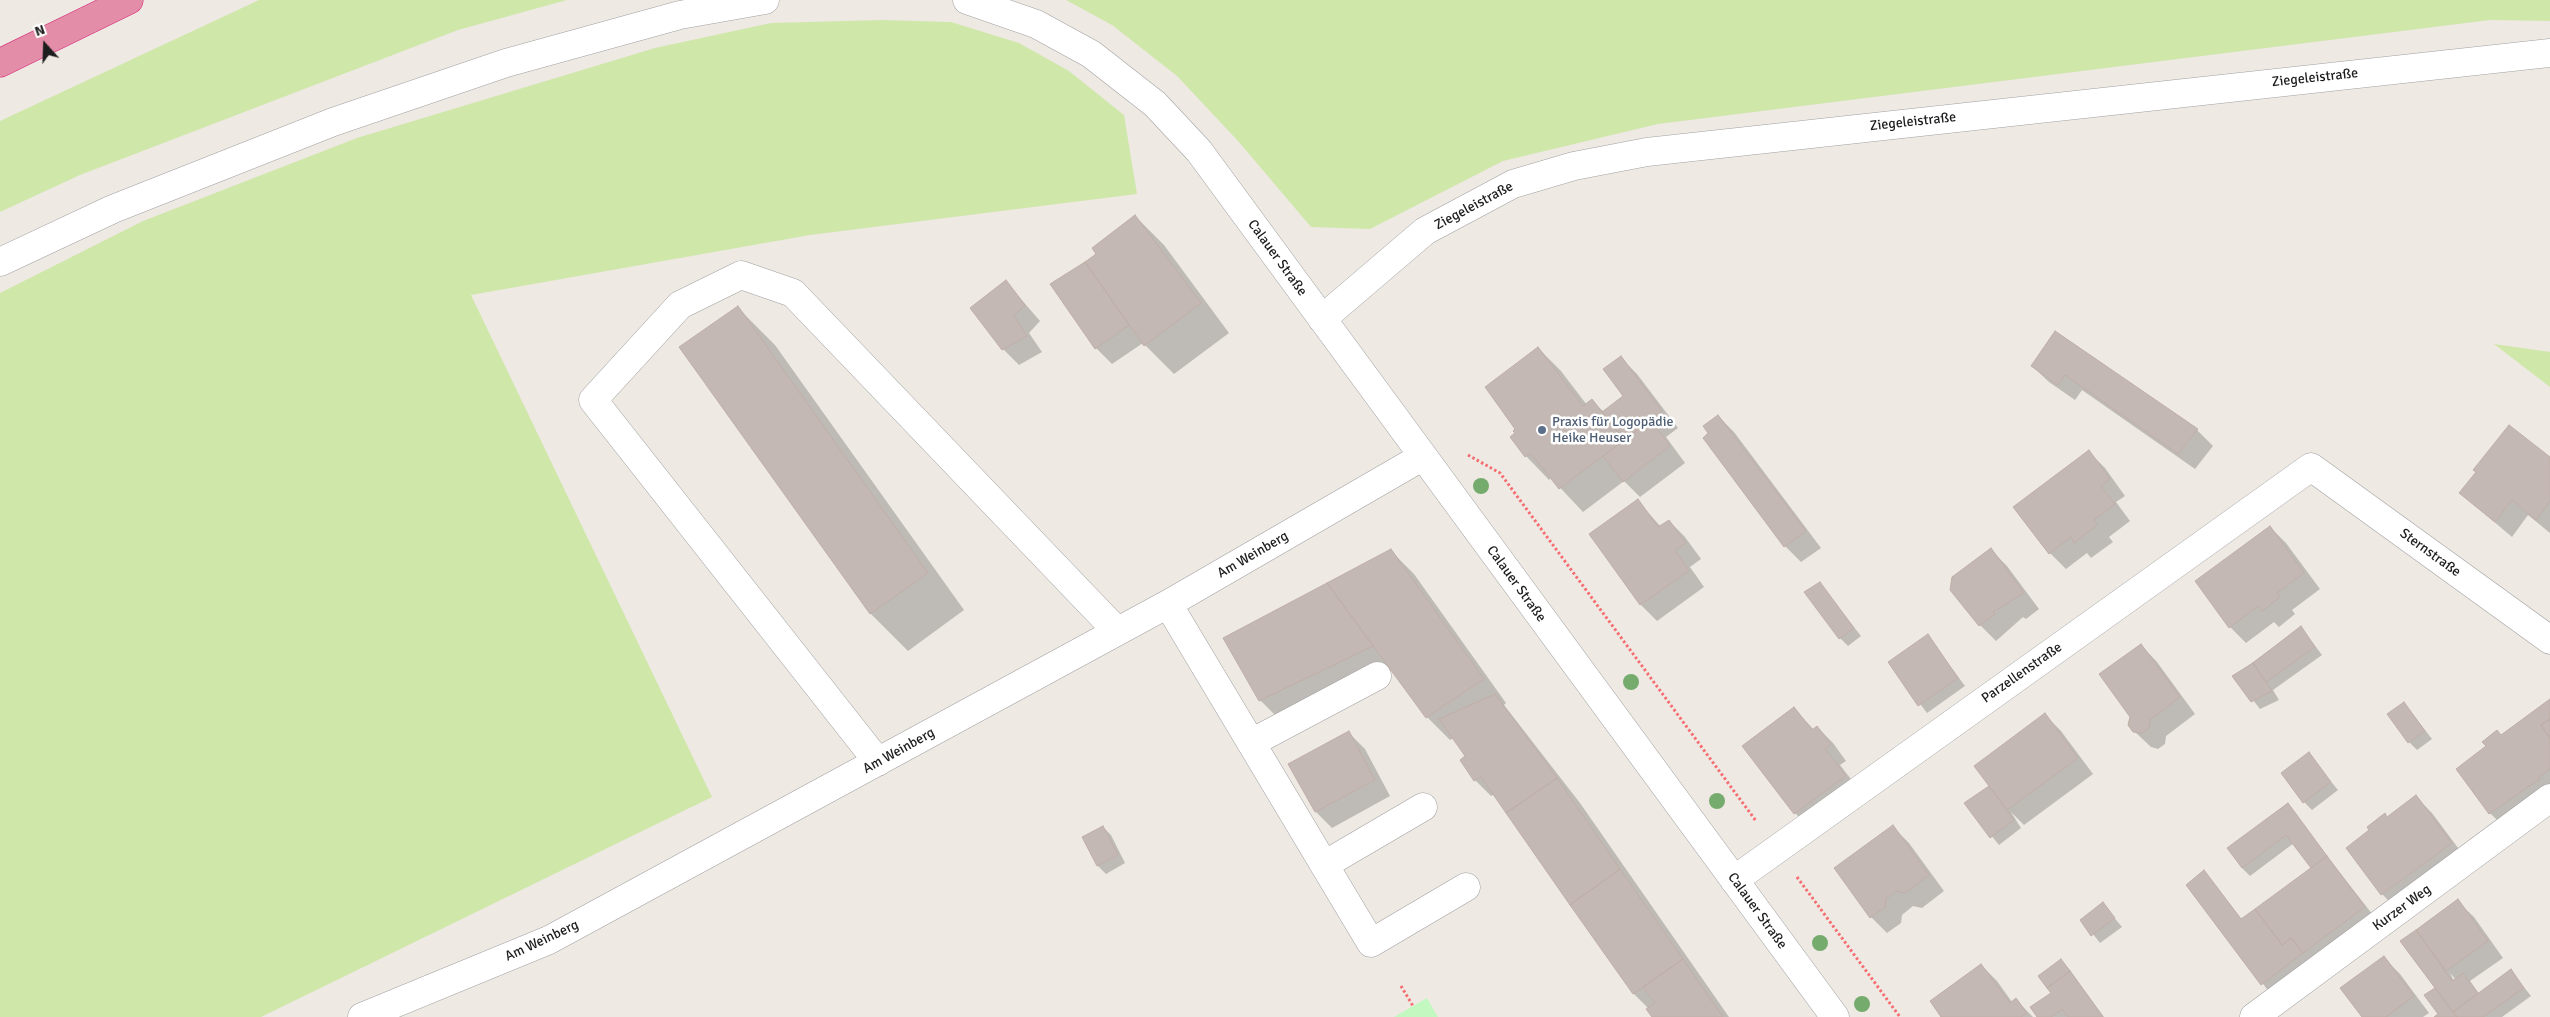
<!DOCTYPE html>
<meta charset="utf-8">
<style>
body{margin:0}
#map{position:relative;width:2550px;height:1017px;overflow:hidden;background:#eee9e3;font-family:Signika,sans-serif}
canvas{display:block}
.north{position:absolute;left:20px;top:20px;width:50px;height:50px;-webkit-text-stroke:4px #fff;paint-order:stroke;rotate:340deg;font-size:14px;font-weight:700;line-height:20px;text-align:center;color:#1d1d1d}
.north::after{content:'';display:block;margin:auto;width:18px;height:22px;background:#1d1d1d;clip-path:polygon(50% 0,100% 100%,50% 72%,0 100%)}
</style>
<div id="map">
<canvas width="2550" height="1017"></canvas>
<div class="north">N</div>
</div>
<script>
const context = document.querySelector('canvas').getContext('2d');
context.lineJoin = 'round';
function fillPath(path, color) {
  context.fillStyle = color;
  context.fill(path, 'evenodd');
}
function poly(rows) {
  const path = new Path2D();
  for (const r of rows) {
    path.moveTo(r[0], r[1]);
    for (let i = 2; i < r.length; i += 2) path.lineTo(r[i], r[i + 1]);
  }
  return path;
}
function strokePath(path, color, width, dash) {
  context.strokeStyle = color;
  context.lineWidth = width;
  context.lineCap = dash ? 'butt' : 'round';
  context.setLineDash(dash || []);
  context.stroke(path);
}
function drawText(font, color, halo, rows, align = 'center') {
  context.font = font + ' Signika,sans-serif';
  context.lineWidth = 5;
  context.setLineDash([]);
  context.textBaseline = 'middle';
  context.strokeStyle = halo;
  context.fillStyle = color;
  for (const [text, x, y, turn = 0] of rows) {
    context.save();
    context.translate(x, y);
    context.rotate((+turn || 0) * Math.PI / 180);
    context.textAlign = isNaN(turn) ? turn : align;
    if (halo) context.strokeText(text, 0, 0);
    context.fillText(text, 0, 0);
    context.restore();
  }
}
fillPath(poly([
 [259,0,567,0,458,30,80,175,0,212,0,121],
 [1066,0,2550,0,2550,21,2490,20,1658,124,1503,161,1370,229,1311,227,1238,141,1177,76,1112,25],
 [881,20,951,22,1019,43,1069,71,1124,115,1137,194,810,235,471,295,712,797,261,1017,0,1017,0,293,143,221,357,138,655,48,771,23],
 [2494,344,2550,352,2550,387]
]), '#d0e7aa');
fillPath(poly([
 [1427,998,1438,1017,1394,1017,1413,1006]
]), '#c4f8c1');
fillPath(poly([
 [1135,216,1164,245,1229,333,1174,374,1143,343,1112,364,1096,348,1052,284,1098,254],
 [1006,282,1040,321,1029,333,1042,352,1019,365,1003,349],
 [738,308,775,345,964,610,908,651,871,614,681,348],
 [2055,333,2197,430,2213,446,2195,469,2082,390,2075,400,2049,382,2032,366],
 [1538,348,1561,371,1587,405,1592,401,1604,412,1625,396,1621,358,1637,374,1678,428,1666,437,1685,463,1640,497,1624,481,1583,512,1551,478,1549,480,1526,456,1512,437,1517,433],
 [1718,416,1734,432,1821,548,1801,562,1785,546,1705,438,1710,433],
 [2089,452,2105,468,2125,496,2116,502,2130,521,2109,537,2113,542,2091,558,2087,553,2066,569,2050,553],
 [2550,459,2550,533,2528,515,2512,537,2460,493],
 [1638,501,1661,527,1669,521,1685,537,1701,559,1690,567,1704,587,1657,621,1641,605,1591,535],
 [2270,527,2286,543,2320,589,2292,610,2295,614,2279,627,2274,622,2246,643,2230,627],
 [1991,550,2007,566,2039,609,2026,619,2023,617,1996,641,1980,625],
 [1391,551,1414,574,1506,703,1504,705,1580,803,1729,1017,1653,1017,1649,1009,1633,993,1495,794,1491,796,1475,780,1467,757,1454,738,1450,740,1427,717,1392,670,1283,723,1260,700,1224,639],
 [1819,583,1861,636,1848,646,1840,638],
 [2301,627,2322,655,2273,690,2279,700,2260,709,2234,676],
 [1928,636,1965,686,1927,713,1889,663],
 [2141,645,2157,662,2195,714,2166,736,2165,744,2158,749,2151,747,2134,731],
 [2550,701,2550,798,2506,829,2490,813,2502,736],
 [2404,703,2432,739,2417,750,2409,742],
 [1794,708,1814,730,1817,727,1833,743,1846,761,1840,765,1861,792,1811,829,1795,813,1744,746],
 [2045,715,2061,731,2093,774,2024,825,2011,812,2021,828,1999,845,1966,804,1991,786],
 [1348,732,1365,749,1390,796,1332,828,1316,812,1290,764],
 [2308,754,2338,790,2312,810,2304,802],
 [2416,797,2432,813,2467,860,2398,910,2382,894,2371,831],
 [2287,805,2380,924,2270,993,2188,885,2204,871,2242,920,2313,868,2294,843,2250,876,2242,868],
 [1103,827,1111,835,1125,863,1106,874,1098,866,1084,838],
 [1893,827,1909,843,1944,891,1922,908,1913,906,1902,915,1901,923,1887,933,1871,917],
 [2457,901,2474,917,2503,958,2470,981,2479,994,2511,971,2531,996,2502,1017,2436,1017,2440,1014,2426,996,2437,988,2402,941],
 [2450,973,2456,980,2454,981],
 [2103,904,2122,927,2100,943,2082,920],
 [2384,958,2400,974,2429,1013,2423,1017,2364,1017],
 [2061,961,2069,969,2104,1017,2039,1017,2053,993],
 [1981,965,1997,981,2012,1002,2016,1000,2033,1017,1943,1017]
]), '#0003');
const building = poly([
 [1135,215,1201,303,1144,346,1085,262,1096,254,1092,248,1135,215],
 [1085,262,1129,325,1095,349,1050,284,1085,262],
 [1006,280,1025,305,1014,316,1027,336,1002,350,970,308,1006,280],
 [738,306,928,573,870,614,679,347,738,306],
 [2055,331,2198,429,2178,454,2065,375,2058,385,2031,366,2055,331],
 [1538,347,1583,406,1592,399,1624,440,1559,489,1533,456,1529,454,1525,457,1510,437,1515,433,1513,431,1515,429,1485,387,1538,347],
 [1621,356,1662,411,1624,440,1602,412,1623,396,1603,369,1621,356],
 [1718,415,1806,531,1784,547,1703,438,1708,433,1703,426,1718,415],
 [1651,420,1670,446,1623,482,1603,456,1651,420],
 [2509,425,2550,457,2550,501,2536,520,2512,500,2495,522,2459,493,2476,472,2473,470,2509,425],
 [2089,450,2110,479,2101,486,2115,504,2094,520,2097,525,2074,543,2071,537,2049,554,2013,507,2089,450],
 [1638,499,1658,527,1669,520,1686,543,1675,550,1689,571,1640,605,1589,534,1638,499],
 [2270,526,2304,573,2277,593,2280,597,2262,611,2258,606,2229,628,2195,581,2270,526],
 [1991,548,2024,593,1993,612,1995,614,1979,626,1950,590,1952,577,1991,548],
 [1391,549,1484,679,1426,718,1327,583,1391,549],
 [1820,582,1854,628,1839,639,1804,592,1820,582],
 [1327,583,1373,646,1259,701,1223,638,1327,583],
 [2301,626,2315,647,2266,682,2253,663,2301,626],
 [1928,634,1958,678,1918,706,1888,662,1928,634],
 [2141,644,2180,697,2150,720,2149,728,2142,733,2133,732,2128,725,2130,717,2099,674,2141,644],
 [2253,663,2272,691,2251,702,2232,676,2253,663],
 [1495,694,1557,778,1506,813,1481,777,1474,781,1460,760,1465,756,1439,719,1495,694],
 [2550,699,2550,719,2541,725,2550,738,2550,769,2539,777,2540,779,2489,814,2456,769,2486,746,2482,742,2497,730,2501,735,2550,699],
 [2404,702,2425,731,2408,743,2387,714,2404,702],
 [1794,707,1812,730,1817,726,1831,744,1825,749,1846,776,1794,814,1742,746,1794,707],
 [2045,713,2078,758,2007,810,1974,766,2045,713],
 [2550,719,2550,738,2541,725,2550,719],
 [1349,731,1375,780,1315,812,1288,764,1349,731],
 [2309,752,2331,782,2303,803,2281,773,2309,752],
 [1557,778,1620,869,1570,905,1506,813,1557,778],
 [1989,786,2014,820,1990,838,1964,803,1989,786],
 [2416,795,2452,843,2381,895,2346,848,2369,830,2367,827,2385,813,2387,817,2416,795],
 [2288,803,2327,856,2311,868,2286,835,2242,868,2227,848,2288,803],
 [1893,825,1929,875,1905,893,1896,891,1886,899,1885,907,1870,918,1834,868,1893,825],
 [1103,826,1118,855,1097,866,1082,837,1103,826],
 [2327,856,2365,907,2303,953,2291,938,2282,945,2255,909,2327,856],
 [1620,869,1683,959,1633,994,1570,905,1620,869],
 [2204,870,2241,919,2255,909,2282,945,2291,938,2303,953,2261,985,2186,885,2204,870],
 [2458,899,2488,941,2446,971,2416,930,2458,899],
 [2103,902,2115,918,2091,936,2080,920,2103,902],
 [2416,930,2452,981,2463,973,2478,993,2453,1012,2400,941,2416,930],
 [2384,956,2414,996,2386,1017,2362,1017,2340,988,2384,956],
 [1683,959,1723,1017,1652,1017,1646,1009,1655,1003,1643,987,1683,959],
 [2061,959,2070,971,2047,988,2038,976,2061,959],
 [1981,964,2010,1003,2016,998,2027,1013,2021,1017,1941,1017,1930,1001,1981,964],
 [2511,969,2524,988,2483,1017,2457,1017,2453,1012,2511,969],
 [2070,971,2103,1017,2068,1017,2062,1009,2051,1017,2037,1017,2030,1007,2051,993,2047,988,2070,971],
 [2435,988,2453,1012,2457,1017,2434,1017,2438,1014,2424,995,2435,988]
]);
fillPath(building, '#c3b8b3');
strokePath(building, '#bfaea6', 1);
const minor = poly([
 [967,0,1036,24,1091,54,1155,104,1199,151,1835,1017],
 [0,262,113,209,333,122,506,63,680,15,765,0],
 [1322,319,1425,231,1513,184,1574,166,1647,152,2550,53],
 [1168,604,1371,943,1466,887],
 [1251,743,1377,676],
 [878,762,593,400,680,305,741,275,793,293,1117,631],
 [1324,865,1423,807],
 [1734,880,2311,467,2550,640],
 [362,1017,549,940,1168,604,1422,457],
 [2254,1017,2550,798]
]);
const highway = poly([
 [0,63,129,0]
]);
strokePath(minor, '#a1a1a1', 29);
strokePath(highway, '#d4297a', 29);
strokePath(poly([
 [1468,455,1500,473,1756,821],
 [1797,877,1900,1017],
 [1401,986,1413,1006]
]), '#f56d71', 3, [2.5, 2.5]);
strokePath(minor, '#fff', 28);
strokePath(highway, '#e48da9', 28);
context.fillStyle = '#76ab6e';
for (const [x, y] of [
 [1481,486],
 [1631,682],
 [1717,801],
 [1820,943],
 [1862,1004]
]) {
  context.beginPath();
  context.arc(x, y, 8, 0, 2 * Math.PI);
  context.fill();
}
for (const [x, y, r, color] of [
 [1542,430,5,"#5c6f8a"]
]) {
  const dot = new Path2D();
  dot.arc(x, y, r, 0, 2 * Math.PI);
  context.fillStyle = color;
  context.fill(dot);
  strokePath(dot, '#fff', 2);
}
drawText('14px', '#1d1d1d', '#fff', [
 ["Ziegeleistraße",2315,78,-6],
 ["Ziegeleistraße",1913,122,-6],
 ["Ziegeleistraße",1474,206,-28],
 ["Calauer Straße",1277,258,54],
 ["Sternstraße",2430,553,36],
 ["Am Weinberg",1253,555,-30],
 ["Calauer Straße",1516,584,54],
 ["Parzellenstraße",2022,673,-35],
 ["Am Weinberg",899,751,-29],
 ["Kurzer Weg",2402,908,-36],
 ["Calauer Straße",1757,911,54],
 ["Am Weinberg",542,941,-25]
]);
drawText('14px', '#4e5e75', '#fff', [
 ["Praxis für Logopädie",1552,422],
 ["Heike Heuser",1552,438]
], 'left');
</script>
